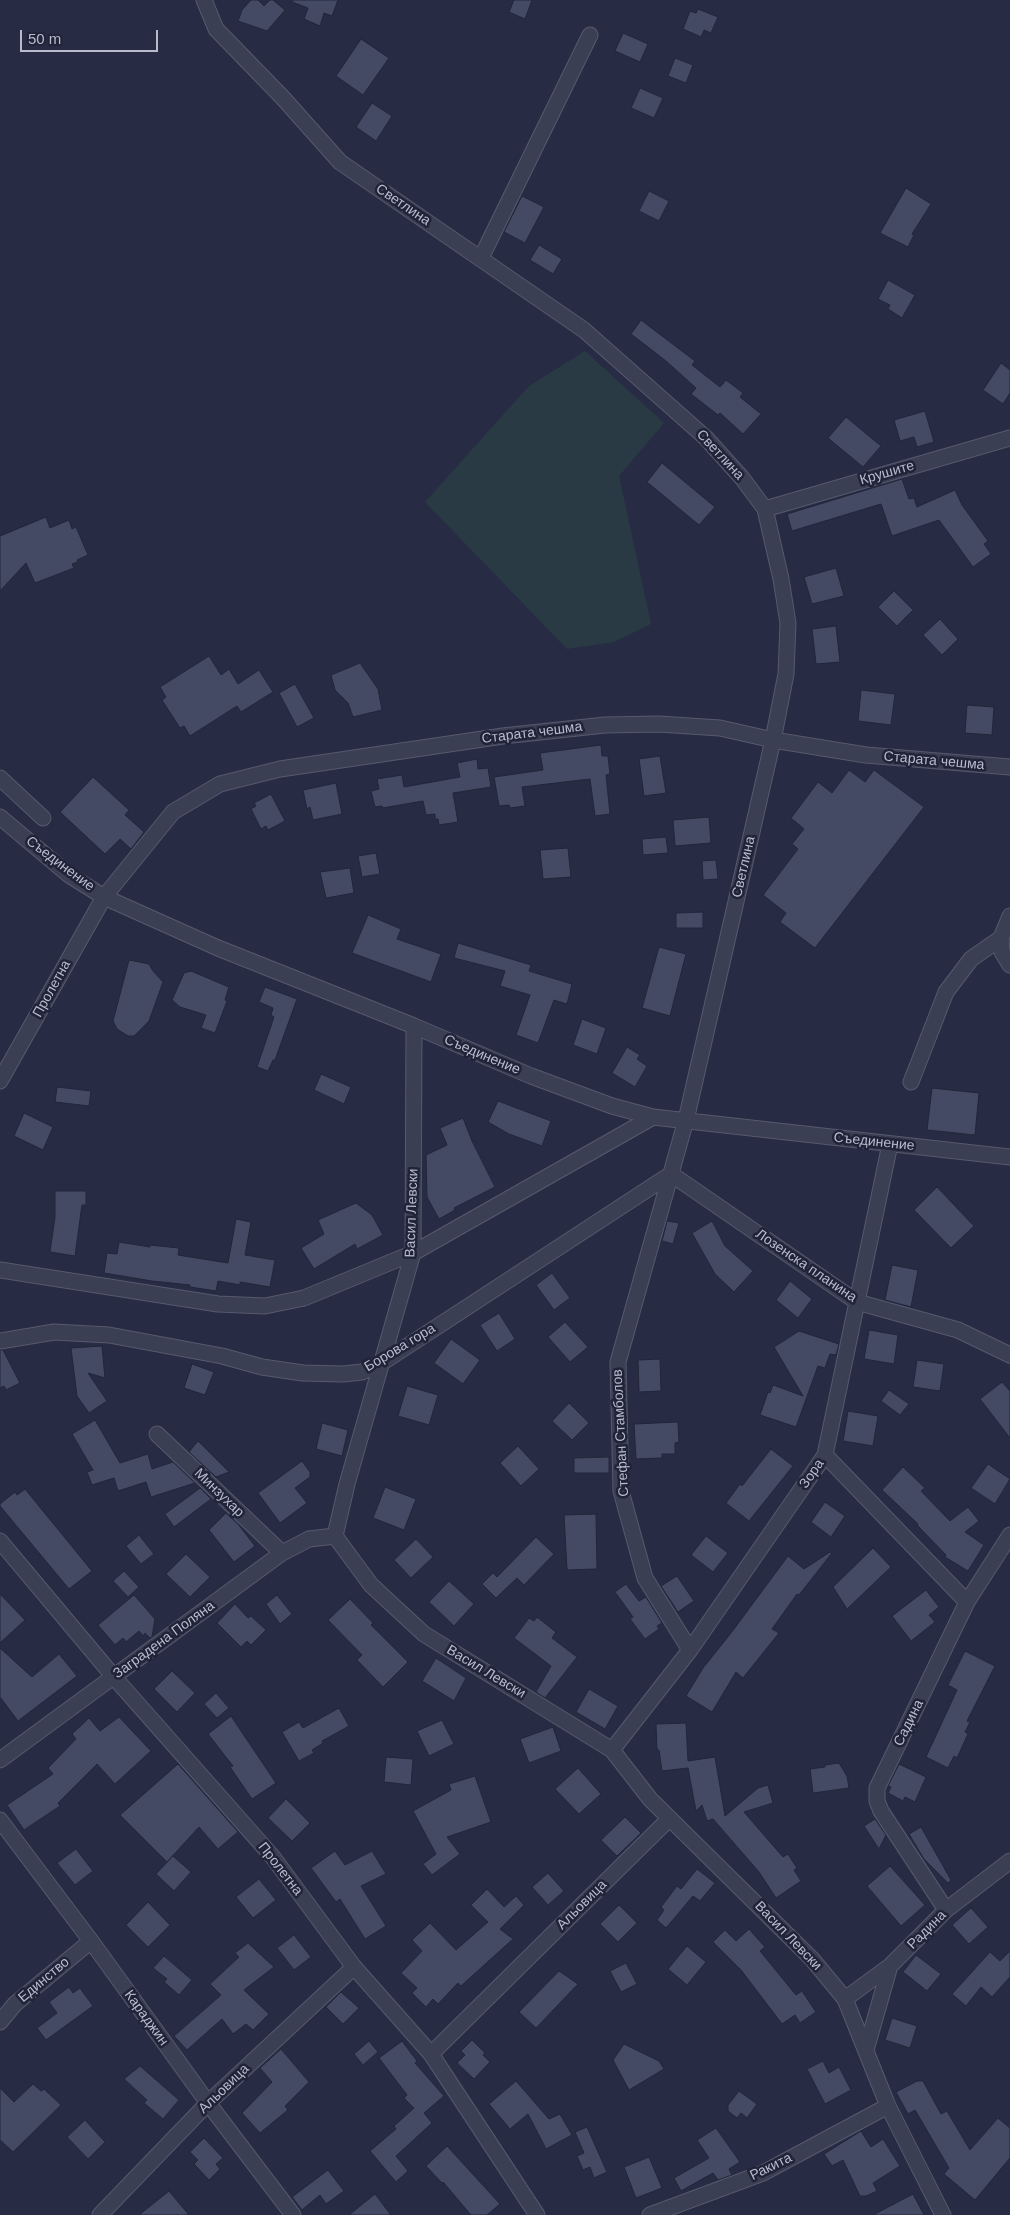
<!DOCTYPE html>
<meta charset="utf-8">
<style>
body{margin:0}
#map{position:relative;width:1010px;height:2215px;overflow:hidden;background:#272c44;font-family:Helvetica,sans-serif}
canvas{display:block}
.scale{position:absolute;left:20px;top:30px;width:138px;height:22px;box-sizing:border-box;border:2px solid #b9bbcd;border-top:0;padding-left:6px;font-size:15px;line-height:18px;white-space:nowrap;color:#b9bbcd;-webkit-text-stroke:4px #202439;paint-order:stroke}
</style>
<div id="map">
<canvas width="1010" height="2215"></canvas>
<div class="scale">50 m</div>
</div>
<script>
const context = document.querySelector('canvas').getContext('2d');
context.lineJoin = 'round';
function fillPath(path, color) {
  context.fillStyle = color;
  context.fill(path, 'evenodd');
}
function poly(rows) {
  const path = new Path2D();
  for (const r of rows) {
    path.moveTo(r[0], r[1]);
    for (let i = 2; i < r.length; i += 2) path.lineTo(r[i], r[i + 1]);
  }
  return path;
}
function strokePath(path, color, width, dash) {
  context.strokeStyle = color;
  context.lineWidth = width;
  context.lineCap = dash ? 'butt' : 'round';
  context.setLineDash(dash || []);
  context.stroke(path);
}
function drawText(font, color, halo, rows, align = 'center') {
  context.font = font + ' Helvetica,sans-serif';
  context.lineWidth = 5;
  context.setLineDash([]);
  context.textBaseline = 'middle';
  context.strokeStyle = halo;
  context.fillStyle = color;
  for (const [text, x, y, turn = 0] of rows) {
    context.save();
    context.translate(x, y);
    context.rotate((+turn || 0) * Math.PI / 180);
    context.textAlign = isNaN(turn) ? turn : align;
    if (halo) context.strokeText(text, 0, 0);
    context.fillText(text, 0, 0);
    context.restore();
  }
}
fillPath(poly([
 [585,351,664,423,619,476,651,624,614,642,567,649,425,502,529,386]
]), '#293a45');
const building = poly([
 [251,0,258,0,264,6,270,0,273,0,285,10,267,31,238,21,242,10,251,0],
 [293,0,338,0,332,16,324,13,320,26,304,19,308,8,292,2,293,0],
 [514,0,532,0,525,19,509,12,514,0],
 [698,9,718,17,711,33,704,30,701,37,683,29,690,11,696,13,698,9],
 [623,33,648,44,640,62,615,51,623,33],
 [361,39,389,58,363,95,336,76,361,39],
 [675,58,693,65,686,83,668,76,675,58],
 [640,88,663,98,654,118,631,108,640,88],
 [372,103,392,116,376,141,356,127,372,103],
 [906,188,931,204,912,234,914,235,908,247,880,233,906,188],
 [649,191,669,201,659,221,639,211,649,191],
 [522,196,544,207,525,243,504,232,522,196],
 [539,245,562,259,553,274,530,260,539,245],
 [888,280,915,295,902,318,888,309,890,305,878,299,888,280],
 [641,320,695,361,692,365,720,387,726,380,743,393,740,397,761,414,743,434,720,413,718,415,691,394,696,388,666,361,631,334,641,320],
 [1001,363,1010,370,1010,393,1003,404,983,390,1001,363],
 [925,411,934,442,917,447,914,437,900,441,894,420,925,411],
 [846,417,881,446,863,467,828,438,846,417],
 [662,463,715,507,699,525,647,482,662,463],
 [902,479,909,499,914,498,917,507,955,490,962,505,988,541,984,544,991,554,973,567,939,520,892,536,881,504,792,531,787,514,902,479],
 [46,517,50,528,69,520,72,529,76,527,88,555,77,560,78,562,72,564,74,568,35,583,26,563,0,591,0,536,46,517],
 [836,568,844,596,812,604,804,577,836,568],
 [894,591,913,610,897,626,878,607,894,591],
 [940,619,958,639,942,655,923,635,940,619],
 [836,626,840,662,816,664,812,629,836,626],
 [209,656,221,675,229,669,238,684,259,670,273,692,241,712,237,706,190,736,184,726,180,728,162,700,166,697,160,687,209,656],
 [360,663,378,689,382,710,353,717,348,703,335,690,331,675,360,663],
 [295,684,314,718,297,727,279,693,295,684],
 [861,690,895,694,891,725,858,721,861,690],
 [967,705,994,707,992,735,965,733,967,705],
 [601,745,602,756,608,756,610,774,606,775,610,814,595,816,590,779,522,787,525,806,510,808,509,805,499,806,494,777,543,770,540,753,601,745],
 [660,756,666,793,644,796,639,759,660,756],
 [477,759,478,769,488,768,491,787,453,793,458,822,439,825,438,819,435,819,435,814,426,815,423,801,383,808,382,806,375,807,371,791,379,789,377,779,402,775,404,787,460,777,457,763,477,759],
 [849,770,865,782,874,770,924,807,815,948,780,922,786,913,763,895,798,849,792,844,804,829,791,818,818,782,832,793,849,770],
 [93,777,129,810,125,815,144,832,131,849,120,839,105,854,60,812,93,777],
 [336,783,342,814,313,820,310,807,307,809,303,790,336,783],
 [271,794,285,821,268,830,266,826,261,829,251,809,256,806,254,803,271,794],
 [709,817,711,843,675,846,673,820,709,817],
 [666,837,668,853,643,855,642,839,666,837],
 [568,848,571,877,543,879,540,850,568,848],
 [376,853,380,874,362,877,358,856,376,853],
 [716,860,718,879,703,880,702,861,716,860],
 [350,868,354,893,326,898,320,872,350,868],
 [703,912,703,928,676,928,676,913,703,912],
 [368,915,401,929,397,939,441,954,431,982,352,953,368,915],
 [458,943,531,965,529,971,572,984,567,1004,554,1000,538,1043,516,1035,530,995,500,986,505,971,454,958,458,943],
 [659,947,686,954,670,1016,642,1008,659,947],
 [129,960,149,964,153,971,163,982,149,1021,134,1036,128,1036,117,1029,113,1021,129,960],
 [191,971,229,987,225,1000,227,1001,215,1033,201,1028,206,1015,180,1007,172,1000,184,973,191,971],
 [265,987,297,999,275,1060,273,1060,268,1071,257,1067,274,1017,271,1015,273,1008,259,1002,265,987],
 [582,1019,606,1028,597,1054,573,1045,582,1019],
 [627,1047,640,1055,637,1059,647,1066,635,1087,612,1073,627,1047],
 [321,1074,351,1087,344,1104,314,1090,321,1074],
 [57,1087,91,1091,89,1106,55,1102,57,1087],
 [932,1088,979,1093,975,1135,927,1130,932,1088],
 [498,1101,551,1121,542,1146,509,1134,488,1122,498,1101],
 [24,1113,53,1127,43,1150,14,1136,24,1113],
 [463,1118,472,1141,495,1187,454,1208,455,1210,439,1219,427,1197,426,1155,447,1145,440,1128,463,1118],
 [937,1187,974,1226,951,1248,914,1210,937,1187],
 [55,1191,86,1191,86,1205,82,1205,75,1256,50,1252,55,1217,55,1191],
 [356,1203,372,1215,383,1235,357,1249,355,1244,314,1269,301,1248,324,1234,318,1220,356,1203],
 [236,1219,251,1222,245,1255,275,1260,270,1287,240,1282,240,1285,218,1281,216,1291,190,1287,190,1285,152,1281,104,1273,107,1253,117,1254,119,1242,150,1247,150,1245,179,1248,178,1255,228,1263,236,1219],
 [667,1221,679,1223,673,1244,662,1241,667,1221],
 [712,1221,725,1246,753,1271,734,1292,715,1274,692,1233,712,1221],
 [892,1265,918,1270,911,1307,885,1300,892,1265],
 [552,1273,570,1298,554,1310,536,1285,552,1273],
 [790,1281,812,1299,798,1318,776,1300,790,1281],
 [499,1313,515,1339,497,1351,480,1325,499,1313],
 [565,1322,588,1347,570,1362,548,1337,565,1322],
 [869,1330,898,1335,894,1364,864,1359,869,1330],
 [799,1331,839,1344,836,1355,830,1354,825,1368,818,1366,796,1427,760,1415,768,1392,770,1393,773,1385,803,1396,774,1347,799,1331],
 [451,1339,480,1360,463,1384,434,1363,451,1339],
 [102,1346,105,1378,88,1373,107,1401,89,1413,77,1396,71,1348,102,1346],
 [0,1350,3,1350,20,1383,6,1390,4,1386,0,1388,0,1350],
 [660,1359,661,1391,639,1392,638,1360,660,1359],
 [917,1360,944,1364,940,1391,913,1387,917,1360],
 [192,1364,214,1372,205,1395,184,1388,192,1364],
 [1002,1382,1010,1391,1010,1438,980,1399,1002,1382],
 [407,1386,438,1395,429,1425,398,1416,407,1386],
 [889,1390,909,1404,900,1415,881,1401,889,1390],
 [569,1403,589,1423,572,1440,552,1421,569,1403],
 [848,1411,878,1416,873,1446,843,1441,848,1411],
 [95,1420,120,1463,148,1454,152,1469,173,1462,195,1483,151,1497,146,1482,118,1491,114,1478,92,1485,87,1472,93,1470,72,1434,95,1420],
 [678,1422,679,1442,675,1443,675,1454,662,1454,662,1458,636,1459,634,1424,678,1422],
 [322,1423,348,1430,342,1456,316,1449,322,1423],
 [198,1441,229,1472,216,1477,189,1452,198,1441],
 [518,1446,539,1469,521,1486,500,1463,518,1446],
 [771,1449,793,1466,749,1521,726,1503,740,1484,742,1486,771,1449],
 [609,1457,609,1473,574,1473,574,1458,609,1457],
 [302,1461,310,1472,310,1477,295,1488,307,1503,280,1523,258,1493,302,1461],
 [988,1464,1010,1479,995,1504,971,1488,988,1464],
 [903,1467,925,1488,921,1491,950,1521,968,1507,979,1521,965,1532,984,1545,968,1571,945,1557,946,1555,917,1525,918,1524,882,1490,903,1467],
 [385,1487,416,1499,404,1530,373,1518,385,1487],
 [200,1488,211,1499,174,1527,165,1514,200,1488],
 [25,1489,92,1571,69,1589,0,1506,0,1504,15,1492,17,1495,25,1489],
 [825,1502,845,1516,831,1537,811,1522,825,1502],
 [226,1513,238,1524,255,1546,234,1562,209,1530,226,1513],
 [596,1514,597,1569,567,1570,564,1515,596,1514],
 [139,1535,154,1554,141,1564,126,1546,139,1535],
 [706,1536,728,1553,713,1572,691,1555,706,1536],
 [536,1537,554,1554,524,1585,517,1578,496,1598,482,1584,493,1573,497,1577,536,1537],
 [416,1539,433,1557,411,1578,394,1560,416,1539],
 [873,1548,891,1567,847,1609,833,1587,873,1548],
 [830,1552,832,1553,799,1595,797,1594,772,1629,779,1633,743,1678,736,1672,712,1712,686,1696,703,1668,731,1633,788,1556,804,1569,830,1552],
 [186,1554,210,1577,190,1597,166,1574,186,1554],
 [124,1571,139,1587,128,1597,113,1581,124,1571],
 [677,1576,694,1601,678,1612,661,1586,677,1576],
 [449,1581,474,1604,454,1626,429,1602,449,1581],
 [626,1584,639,1601,646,1597,662,1623,657,1626,659,1629,645,1639,630,1619,633,1617,615,1592,626,1584],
 [926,1590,939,1607,929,1615,935,1622,911,1641,892,1616,926,1590],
 [0,1594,25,1620,0,1643,0,1594],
 [134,1595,155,1619,152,1637,150,1638,145,1633,143,1636,139,1631,126,1642,123,1638,115,1645,98,1625,134,1595],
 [277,1595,292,1614,280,1624,266,1604,277,1595],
 [350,1599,373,1623,371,1625,408,1662,383,1687,357,1660,362,1655,328,1620,350,1599],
 [235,1604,248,1618,251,1616,266,1630,251,1645,247,1641,241,1647,217,1623,235,1604],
 [537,1617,556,1632,552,1638,577,1657,545,1698,536,1692,551,1666,514,1638,529,1618,534,1621,537,1617],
 [0,1648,32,1677,59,1654,77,1676,18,1721,0,1697,0,1648],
 [965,1651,995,1666,967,1721,970,1722,965,1732,968,1734,957,1758,954,1756,948,1768,926,1757,957,1690,948,1685,965,1651],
 [436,1658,466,1678,454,1701,422,1681,436,1658],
 [172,1671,195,1693,177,1712,154,1689,172,1671],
 [589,1689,618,1706,605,1729,576,1712,589,1689],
 [216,1693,229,1708,217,1718,204,1704,216,1693],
 [339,1708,349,1726,322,1741,323,1743,312,1750,314,1753,299,1761,282,1732,299,1722,303,1728,339,1708],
 [231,1716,276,1783,252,1799,230,1767,233,1766,208,1734,231,1716],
 [119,1717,151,1751,115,1784,97,1764,58,1803,60,1806,24,1830,7,1805,53,1774,48,1768,76,1739,72,1734,89,1718,100,1731,119,1717],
 [442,1720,454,1744,429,1756,417,1731,442,1720],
 [686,1723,688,1761,715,1757,725,1816,758,1788,768,1785,773,1803,744,1812,783,1857,788,1854,797,1868,794,1870,801,1881,776,1898,759,1872,713,1819,707,1821,702,1805,696,1811,688,1768,662,1771,659,1750,657,1750,656,1724,686,1723],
 [553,1727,561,1751,529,1763,520,1739,553,1727],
 [386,1757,413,1759,411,1785,384,1782,386,1757],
 [839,1763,847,1776,849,1788,813,1793,810,1769,825,1767,825,1765,839,1763],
 [178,1764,238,1832,218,1849,199,1827,167,1862,120,1815,178,1764],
 [899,1764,926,1777,915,1802,905,1797,903,1801,888,1793,891,1787,888,1786,899,1764],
 [578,1768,601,1794,579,1814,555,1789,578,1768],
 [475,1776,491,1822,447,1837,460,1854,432,1875,423,1864,436,1854,413,1811,451,1790,449,1784,475,1776],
 [286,1799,310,1823,292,1841,268,1818,286,1799],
 [625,1817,641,1833,617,1856,601,1840,625,1817],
 [875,1819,886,1835,879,1849,864,1826,875,1819],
 [921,1827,951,1880,948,1883,924,1859,909,1834,921,1827],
 [76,1849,93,1871,75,1885,57,1863,76,1849],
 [335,1851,345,1865,372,1851,386,1874,361,1886,386,1926,365,1939,340,1899,336,1902,311,1868,335,1851],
 [173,1856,191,1872,174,1891,156,1874,173,1856],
 [890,1866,925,1905,901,1926,867,1886,890,1866],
 [697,1869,715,1883,700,1901,693,1896,666,1928,657,1920,664,1910,661,1907,677,1886,681,1889,697,1869],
 [548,1873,564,1891,548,1905,532,1887,548,1873],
 [259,1879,276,1900,253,1918,236,1897,259,1879],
 [487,1889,504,1907,516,1896,524,1905,500,1929,513,1939,461,1986,458,1983,438,2004,433,1999,426,2007,412,1993,417,1988,401,1973,422,1951,412,1940,430,1923,456,1950,488,1922,471,1905,487,1889],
 [148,1902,170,1925,148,1947,126,1925,148,1902],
 [619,1905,637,1923,618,1942,600,1924,619,1905],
 [971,1908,988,1927,969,1944,952,1925,971,1908],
 [749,1929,765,1947,760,1951,796,1995,802,1991,816,2012,800,2023,795,2015,782,2024,741,1970,713,1942,725,1930,736,1941,749,1929],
 [294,1935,311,1957,294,1970,277,1948,294,1935],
 [248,1943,274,1967,244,1990,269,2014,253,2030,246,2024,233,2034,222,2019,187,2050,174,2036,221,1995,210,1984,239,1957,235,1953,248,1943],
 [687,1946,706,1962,687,1985,668,1969,687,1946],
 [1010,1951,1010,1977,992,1997,981,1987,966,2006,952,1994,990,1952,1000,1961,1010,1951],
 [916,1955,941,1974,927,1991,903,1972,916,1955],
 [164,1956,192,1980,179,1995,164,1982,167,1979,153,1968,164,1956],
 [626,1963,637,1984,621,1992,610,1971,626,1963],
 [559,1971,578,1984,536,2028,519,2012,559,1971],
 [69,1987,73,1993,80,1988,93,2006,46,2040,37,2028,57,2013,49,2002,69,1987],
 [341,1992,359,2008,343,2024,326,2007,341,1992],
 [892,2018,917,2026,910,2048,885,2040,892,2018],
 [472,2040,485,2053,483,2055,490,2062,474,2079,457,2063,465,2055,461,2051,472,2040],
 [369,2041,378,2052,363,2065,354,2054,369,2041],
 [402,2041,417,2061,415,2063,444,2096,424,2113,432,2123,396,2156,408,2171,396,2182,370,2151,396,2129,394,2126,414,2108,404,2098,407,2095,379,2058,402,2041],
 [624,2044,659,2061,664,2069,629,2090,613,2060,624,2044],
 [281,2049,309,2082,285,2106,288,2110,260,2133,242,2113,272,2082,260,2068,281,2049],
 [823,2061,829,2073,839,2067,851,2090,825,2104,807,2069,823,2061],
 [140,2066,179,2100,163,2119,144,2103,147,2100,124,2079,140,2066],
 [516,2081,549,2119,560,2114,572,2135,546,2149,528,2114,510,2129,489,2104,516,2081],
 [917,2081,923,2081,941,2114,947,2111,970,2150,998,2118,1010,2128,1010,2158,975,2200,944,2174,949,2168,915,2110,908,2114,896,2092,917,2081],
 [33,2084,41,2091,44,2089,61,2105,13,2152,0,2140,0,2088,14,2102,33,2084],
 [739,2091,757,2104,747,2118,741,2113,737,2118,728,2111,728,2105,739,2091],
 [85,2120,105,2142,88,2159,67,2137,85,2120],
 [587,2127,607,2172,594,2178,590,2167,583,2170,577,2156,584,2153,575,2132,587,2127],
 [716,2128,740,2162,729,2169,732,2175,718,2180,713,2173,681,2191,674,2178,709,2158,697,2140,716,2128],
 [861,2131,871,2147,883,2139,900,2166,873,2183,877,2191,866,2196,860,2196,843,2160,832,2166,824,2154,861,2131],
 [204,2138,223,2158,216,2164,220,2169,209,2180,194,2164,198,2160,190,2152,204,2138],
 [447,2146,500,2204,487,2215,471,2215,443,2182,442,2183,426,2166,447,2146],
 [649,2157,662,2188,636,2198,624,2167,649,2157],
 [328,2170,344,2191,326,2204,320,2195,302,2210,292,2197,328,2170],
 [169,2191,189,2215,139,2215,169,2191],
 [375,2194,391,2215,349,2215,375,2194],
 [913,2194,924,2215,873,2215,913,2194]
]);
fillPath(building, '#444964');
strokePath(building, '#22263b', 1);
const minor = poly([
 [204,0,216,29,283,98,340,162,584,330,706,438,742,478,765,509,781,579,788,623,786,674,773,740,686,1120,618,1362,621,1491,645,1578,690,1650],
 [481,258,590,35],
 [765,509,1010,438],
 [0,778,43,818],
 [0,817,69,875,104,897,218,948,414,1026,531,1076,612,1106,653,1117,1010,1157],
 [1010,916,1001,938,1002,952,1010,965],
 [414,1026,413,1253,347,1484,335,1536,371,1585,424,1634,612,1750,650,1799,812,1959,845,1999,888,2106,943,2215],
 [0,1081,104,897,173,812,220,784,280,769,503,736,605,725,659,724,720,728,773,740,866,755,1010,767],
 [911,1082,946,992,971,959,1001,938],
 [0,1270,218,1304,265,1306,304,1298,413,1253,653,1117],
 [0,1341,54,1332,109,1335,222,1356,262,1367,303,1373,343,1374,362,1372,380,1364,671,1174,857,1302,958,1330,1010,1355],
 [157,1434,282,1553],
 [825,1455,967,1602],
 [0,1541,114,1677,272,1856,354,1967,431,2054,537,2215],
 [612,1750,690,1650,825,1455,890,1144],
 [0,1760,282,1553,309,1539,335,1536],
 [0,1820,91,1941,208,2103,293,2215],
 [946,1910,881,1811,877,1801,877,1788,967,1602,1010,1535],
 [845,1999,890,1966,946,1910,1010,1861],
 [0,2022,15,2004,91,1941],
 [866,2050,890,1966],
 [431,2054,669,1819],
 [100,2215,208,2103,354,1967],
 [650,2215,763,2173,888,2106]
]);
strokePath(minor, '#575a6e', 17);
strokePath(minor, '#3b3f53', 15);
drawText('14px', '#b9bbcd', '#202439', [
 ["Светлина",403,205,34],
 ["Светлина",720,455,47],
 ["Крушите",887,473,-16],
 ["Старата чешма",532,733,-7],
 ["Старата чешма",934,761,5],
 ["Съединение",60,864,37],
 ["Светлина",744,867,-77],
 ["Пролетна",52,989,-61],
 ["Съединение",482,1055,23],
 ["Съединение",874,1142,6],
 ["Васил Левски",412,1213,-88],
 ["Лозенска планина",806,1266,34],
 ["Борова гора",400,1348,-31],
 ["Стефан Стамболов",621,1433,-93],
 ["Зора",812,1474,-55],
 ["Минзухар",219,1493,44],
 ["Заградена Поляна",164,1640,-36],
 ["Васил Левски",486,1672,31],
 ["Садина",909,1723,-64],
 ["Пролетна",280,1869,52],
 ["Альовица",582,1905,-45],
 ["Радина",927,1930,-45],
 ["Васил Левски",788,1936,46],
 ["Единство",44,1980,-40],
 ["Караджин",146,2018,54],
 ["Альовица",224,2089,-44],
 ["Ракита",771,2167,-26]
]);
</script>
